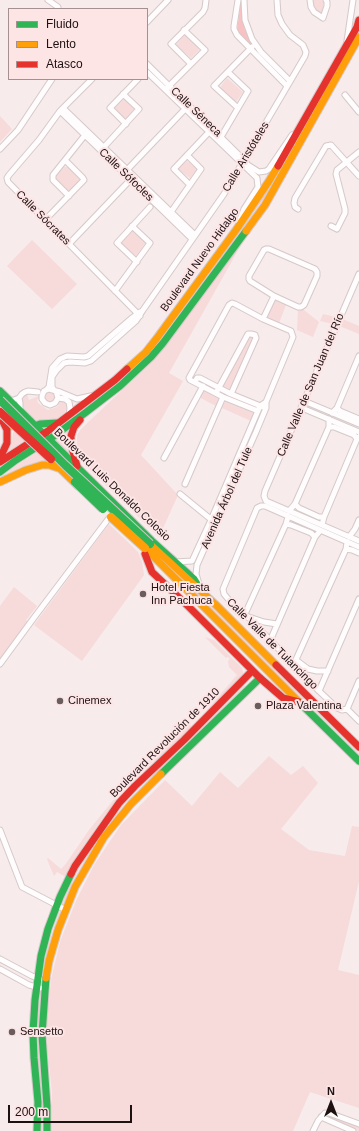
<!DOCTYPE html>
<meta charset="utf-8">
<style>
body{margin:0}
#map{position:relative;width:359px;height:1131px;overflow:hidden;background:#f7ebeb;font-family:Helvetica,sans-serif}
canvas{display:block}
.legend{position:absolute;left:8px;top:8px;width:140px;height:72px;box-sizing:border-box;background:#fde5e5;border:1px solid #a49091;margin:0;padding:5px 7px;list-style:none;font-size:12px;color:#1e1112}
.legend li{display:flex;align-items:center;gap:8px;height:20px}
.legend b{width:20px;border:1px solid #a49091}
.north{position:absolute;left:311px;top:1083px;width:40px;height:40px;-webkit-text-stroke:3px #fde5e5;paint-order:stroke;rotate:0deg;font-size:11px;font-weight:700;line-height:16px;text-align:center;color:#1e1112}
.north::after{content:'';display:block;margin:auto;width:14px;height:18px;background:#1e1112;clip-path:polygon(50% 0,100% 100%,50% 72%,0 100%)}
.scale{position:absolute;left:8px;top:1105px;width:124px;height:18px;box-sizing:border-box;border:2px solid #1e1112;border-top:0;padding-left:5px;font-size:12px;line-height:14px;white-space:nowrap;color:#1e1112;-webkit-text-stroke:3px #fde5e5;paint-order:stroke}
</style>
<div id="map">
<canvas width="359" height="1131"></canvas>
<ul class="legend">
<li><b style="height:5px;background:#30b455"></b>Fluido</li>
<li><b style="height:5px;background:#ff9f0a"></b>Lento</li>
<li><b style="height:5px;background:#e5322d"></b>Atasco</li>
</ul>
<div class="north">N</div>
<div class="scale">200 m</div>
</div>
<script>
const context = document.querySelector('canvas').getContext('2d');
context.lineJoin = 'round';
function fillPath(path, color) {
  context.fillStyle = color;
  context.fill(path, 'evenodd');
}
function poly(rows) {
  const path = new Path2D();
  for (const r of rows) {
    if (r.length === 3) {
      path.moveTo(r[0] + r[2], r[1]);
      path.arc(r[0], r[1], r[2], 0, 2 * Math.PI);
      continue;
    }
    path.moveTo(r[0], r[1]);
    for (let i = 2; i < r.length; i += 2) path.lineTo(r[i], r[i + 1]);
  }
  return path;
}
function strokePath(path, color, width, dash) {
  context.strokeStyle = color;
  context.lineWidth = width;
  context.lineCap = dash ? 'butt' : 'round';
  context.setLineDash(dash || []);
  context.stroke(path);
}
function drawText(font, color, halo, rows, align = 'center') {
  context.font = font + ' Helvetica,sans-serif';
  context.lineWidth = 4;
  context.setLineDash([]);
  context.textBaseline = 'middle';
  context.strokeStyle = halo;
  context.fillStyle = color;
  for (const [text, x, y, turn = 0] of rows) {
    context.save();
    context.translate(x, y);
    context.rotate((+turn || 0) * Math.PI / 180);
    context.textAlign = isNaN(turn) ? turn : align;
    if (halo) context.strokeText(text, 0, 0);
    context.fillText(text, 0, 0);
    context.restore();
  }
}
fillPath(poly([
 [313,0,321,0,324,2,322,13,318,12,315,8,313,2],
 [185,35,200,49,191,58,176,45],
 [227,78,243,92,234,105,218,90],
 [125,98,135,108,126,120,113,110],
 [0,116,12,129,0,142],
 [187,161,197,169,190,178,178,169],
 [64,167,68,167,80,178,80,181,71,191,67,190,56,180,56,175],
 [133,230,146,242,136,256,121,243],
 [32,240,77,284,52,309,7,266],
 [238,243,241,245,169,373,183,381,141,455,178,495,159,537,80,460,77,451,77,435,81,429,150,364],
 [277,300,286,305,279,323,266,317,275,301],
 [298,310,304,310,319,322,313,337,297,330],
 [323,314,340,318,359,326,359,334,337,325,320,321],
 [250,336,253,338,230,390,222,387],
 [203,391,205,391,219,398,216,406,199,397],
 [50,397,5.5],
 [27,394,29,400,39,396,40,398,37,400,38,403,45,408,48,410,57,407,59,405,57,403,63,400,66,402,67,404,66,410,64,413,55,420,40,422,30,416,24,408,21,401,22,398],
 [226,402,254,413,254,415,251,421,222,408,224,403],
 [261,410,263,410,217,519,214,518],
 [73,426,72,457,55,441,55,439],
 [15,430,27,440,7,453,11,445,13,433],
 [39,451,52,463,0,480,0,478,17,465],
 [109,524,138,552,142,562,144,575,82,661,34,625],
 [157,554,192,587,359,753,359,757,190,589],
 [14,587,37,606,26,620,30,623,0,664,0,606],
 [205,637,214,640,242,668,243,673,243,675,208,710,207,710,237,675,229,667,228,661,230,659,228,657,226,658],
 [244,685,246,687,211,721,209,720],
 [190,723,191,727,159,759,149,764,148,763,172,735,176,739],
 [190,738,191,739,186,746,144,787,143,787,149,779],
 [269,756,291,775,303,766,318,783,281,829,309,850,345,856,352,826,359,827,359,881,338,970,359,975,359,1108,310,1092,293,1131,51,1131,52,1092,47,1046,47,1019,51,980,60,942,76,901,94,865,121,825,165,780,192,806,220,772,238,788],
 [115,798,118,800,104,816,83,847,66,877,57,872,54,876,47,859,48,858,61,869,65,865,89,830],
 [87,855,89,857,62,907,61,904],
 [59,912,61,913,45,970,42,970,46,953],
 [41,988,39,1042,43,1100,42,1131,39,1131,36,1042,39,991],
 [326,1115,359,1126,359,1131,326,1117,325,1116]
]), '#f7dada');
fillPath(poly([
 [241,0,242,1,242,16,245,30,252,43,250,45,240,37,237,30],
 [359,26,359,33,358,36,264,198,164,336,147,356,108,393,69,421,68,421,144,354,262,196]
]), '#f8c2c5');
const street = poly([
 [48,0,58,7,58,9],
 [238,0,234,26,234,29,237,35,287,86],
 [244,0,245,20,252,39,261,52,290,81],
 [310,0,311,7,314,12,323,18,327,6,327,2,326,0],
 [147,22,168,0],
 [347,41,353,0],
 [147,64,244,160,248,165,259,172,266,171,269,169,288,141,292,135],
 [191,64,171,44,203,12,205,8,206,0],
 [147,72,257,178,258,187,244,209,239,222],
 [92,79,60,111,39,140,9,175,7,178,8,182,140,316],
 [167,88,205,50,184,30],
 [345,95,359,112],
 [63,108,195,235],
 [238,108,214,86,252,47],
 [60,111,192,239],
 [126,124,110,108,138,79],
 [221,137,248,91,228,72],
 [104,147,139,109,123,94],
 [0,149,18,130,52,79],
 [126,171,187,107],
 [190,185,174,169,210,131],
 [69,196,53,180,53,175,85,135],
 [298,209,295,207,294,203,295,198,326,146,331,145,359,176],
 [171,212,201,169,187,155],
 [45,220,84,180,83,178,65,160],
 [331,226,337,229,345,213,345,209,336,174,337,170,359,152],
 [69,244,133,177],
 [266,249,269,249,315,269,317,272,317,276,304,305,301,307,298,307,274,296,250,281,249,279,249,276,264,250,266,249],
 [137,262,117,243,150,207],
 [359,274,265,491,264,496,266,501,359,541],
 [115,291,150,243,132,226],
 [263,319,274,296],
 [195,382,197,378,200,378,231,394,263,407],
 [46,390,49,387,52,368,60,359,67,356,84,357,88,356,132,318,140,312],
 [54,390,52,387,52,377,56,371,64,363,70,362,85,363,91,361,136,321,143,310,224,194,305,56,306,52,303,45,290,35,282,24,278,15,277,0],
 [56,391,58,398,55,403,50,405,45,403,42,399,42,396,44,391,49,389,60,392,77,399,95,395],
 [216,393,248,334,251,334,255,335,256,338,231,394],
 [19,398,20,403,20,411],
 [58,398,65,399,69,402,70,408,69,416],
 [11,401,19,398,22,394,25,392,28,391,38,392],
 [304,401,359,424],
 [302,408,359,432],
 [337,408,340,411,359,419],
 [332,413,337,408,359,356],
 [329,427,334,427,354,435,357,439],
 [164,458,203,386],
 [185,484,223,397],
 [180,494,213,521],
 [295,504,299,508,319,517,324,517],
 [289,511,295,504,329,427,329,419],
 [286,524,291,525,311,533,315,537],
 [322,525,324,517,357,439,359,437],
 [349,537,355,529,359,520],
 [359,547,265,506,261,506,257,508,223,589,224,594,234,606,245,614,319,691,337,708,342,710,347,709,359,721],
 [346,549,352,550,359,553],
 [175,562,192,561,211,520,260,406,266,402],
 [199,584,196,574,197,565,256,432,266,408,266,402,293,337,291,331,263,319,235,304,232,303,229,305,189,378,190,380,223,397,258,411],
 [245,614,286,524,288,517],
 [249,617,264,622,277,624],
 [270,641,315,537,320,531],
 [296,660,308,669,317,671,328,671],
 [0,664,33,619,109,518],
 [294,664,346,549,347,542],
 [319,691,359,599],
 [347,709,359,681],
 [0,830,22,887,66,910],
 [0,959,32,976,40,979],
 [0,969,29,985,40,988],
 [321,1117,353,1131],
 [313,1131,318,1121,325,1113,329,1113,359,1124]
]);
const fast = poly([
 [0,391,152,541,194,579,199,587],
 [35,426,40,424,57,423],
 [0,472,16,460,54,436,85,413,120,386,151,357,163,343,246,231],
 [299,702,359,761],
 [161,774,260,678],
 [46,978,42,1035,47,1106,47,1131],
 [37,1131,38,1102,34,1058,33,1033,35,1000,41,956,48,929,60,897,71,874]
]);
const slow = poly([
 [246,231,265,205,359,37],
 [127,369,146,352,157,338,236,230,269,181,278,166],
 [0,418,11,426],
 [47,456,78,486],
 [0,482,26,470,42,465,49,465,58,468],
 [150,544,215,604,276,665],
 [145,548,299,702],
 [46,978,49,961,58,930,75,887,104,837,131,804,161,774]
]);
const jam = poly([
 [278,166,357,27,359,20],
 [0,458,7,443,7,430,3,422],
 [0,462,48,431,115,380,127,369],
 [77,466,71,444,71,436,74,427,80,420],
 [145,554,152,572,189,607,260,678,283,698,299,702],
 [276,665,359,747],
 [71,874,75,866,119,803,135,786,184,740,252,671]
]);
strokePath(street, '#d5c9c9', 7);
strokePath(fast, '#d5c9c9', 9);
strokePath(slow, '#d5c9c9', 9);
strokePath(jam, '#d5c9c9', 9);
strokePath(street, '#fefcfc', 5);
strokePath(fast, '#30b455', 7);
strokePath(slow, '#ff9f0a', 7);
strokePath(jam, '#e5322d', 7);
const fastBridge = poly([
 [0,400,65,465,150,544],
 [75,482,103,509]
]);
const slowBridge = poly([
 [111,517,145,548]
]);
const jamBridge = poly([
 [0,412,51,459]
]);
strokePath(fastBridge, '#cfc8c8', 10, []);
strokePath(slowBridge, '#cfc8c8', 10, []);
strokePath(jamBridge, '#cfc8c8', 10, []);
strokePath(fastBridge, '#30b455', 8);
strokePath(slowBridge, '#ff9f0a', 8);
strokePath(jamBridge, '#e5322d', 8);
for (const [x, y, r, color] of [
 [143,594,4,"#6a5d5e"],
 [60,701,4,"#6a5d5e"],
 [258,706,4,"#6a5d5e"],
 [12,1032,4,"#6a5d5e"]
]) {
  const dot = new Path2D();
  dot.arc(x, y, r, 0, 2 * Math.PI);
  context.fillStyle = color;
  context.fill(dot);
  strokePath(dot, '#fde5e5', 1.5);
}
drawText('11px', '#1e1112', '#fde5e5', [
 ["Calle Séneca",196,112,44],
 ["Calle Aristóteles",246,157,-59],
 ["Calle Sófocles",126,175,44],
 ["Calle Sócrates",43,218,45],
 ["Boulevard Nuevo Hidalgo",200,260,-54],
 ["Calle Valle de San Juan del Río",311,385,-67],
 ["Boulevard Luis Donaldo Colosio",112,485,44],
 ["Avenida Árbol del Tule",227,498,-66],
 ["Calle Valle de Tulancingo",272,644,45],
 ["Boulevard Revolución de 1910",165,743,-45]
]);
drawText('11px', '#1e1112', '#fde5e5', [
 ["Hotel Fiesta",151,588],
 ["Inn Pachuca",151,601],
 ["Cinemex",68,701],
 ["Plaza Valentina",266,706],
 ["Sensetto",20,1032]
], 'left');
</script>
